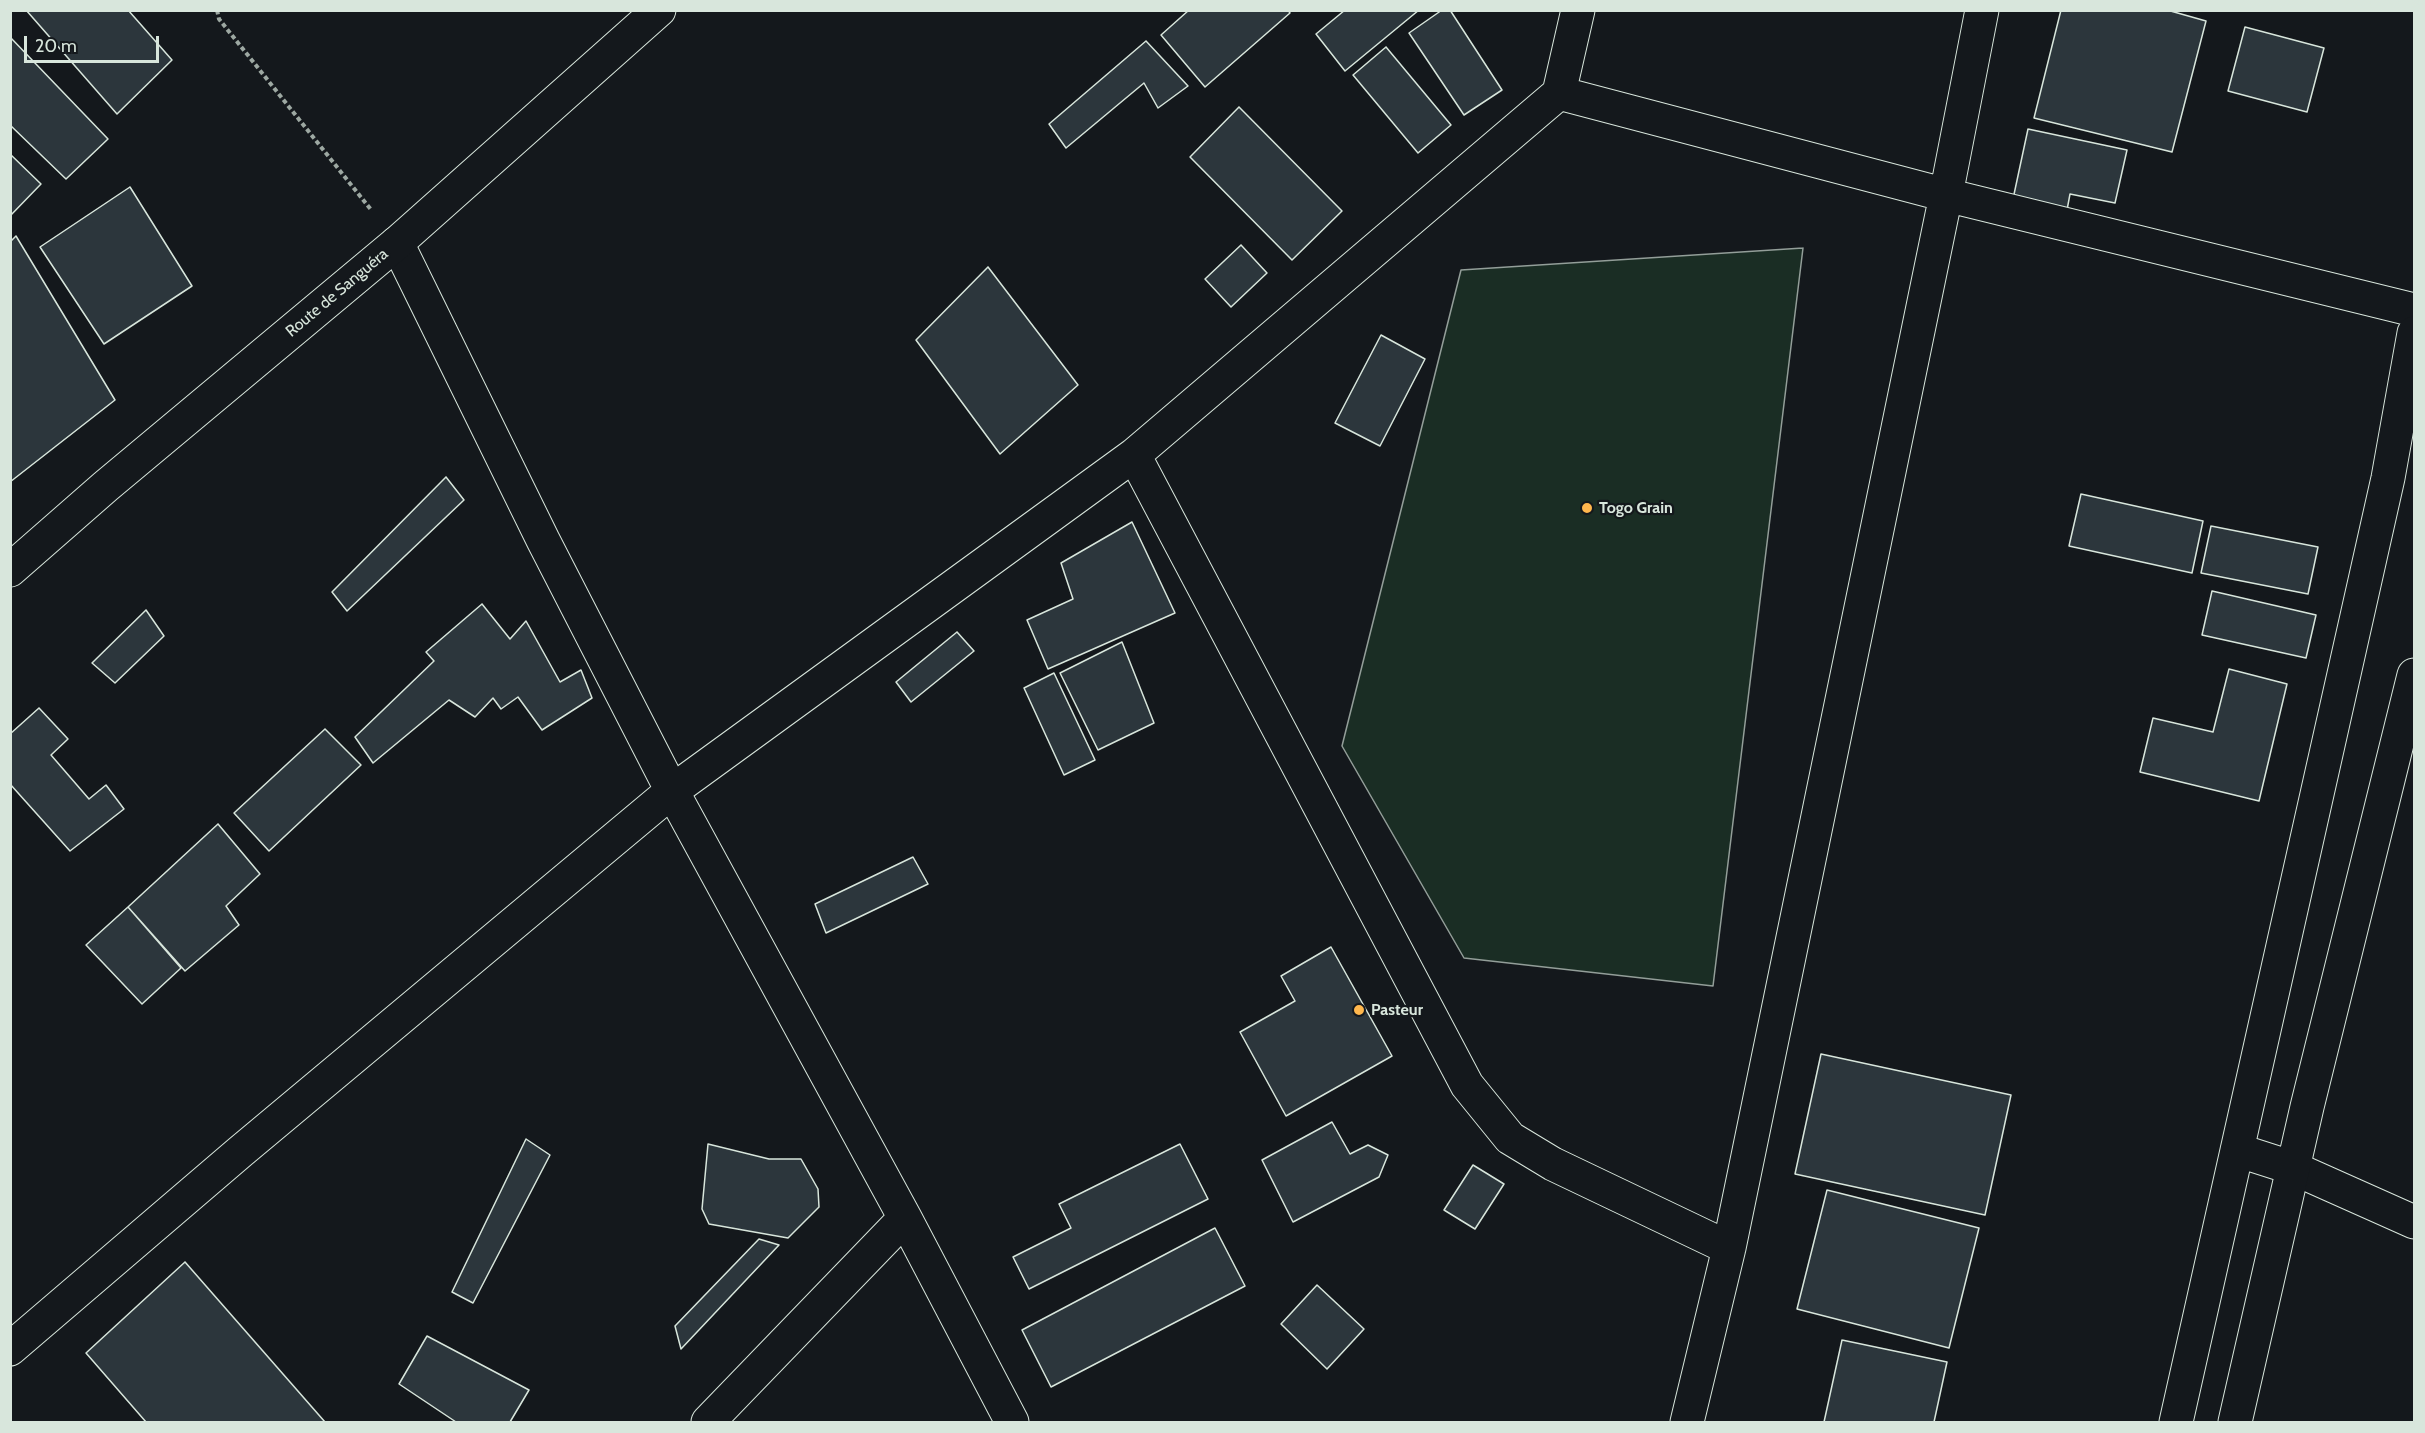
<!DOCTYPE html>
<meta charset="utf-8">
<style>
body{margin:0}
#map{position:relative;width:2425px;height:1433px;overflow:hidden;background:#14181c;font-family:Cabin,sans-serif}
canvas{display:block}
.frame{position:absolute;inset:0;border:12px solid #d8e6dc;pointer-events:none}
.scale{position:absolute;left:24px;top:36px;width:135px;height:27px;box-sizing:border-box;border:3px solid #d8e6dc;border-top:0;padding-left:8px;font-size:18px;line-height:21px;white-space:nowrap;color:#d8e6dc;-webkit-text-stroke:4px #14181c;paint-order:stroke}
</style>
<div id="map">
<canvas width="2425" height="1433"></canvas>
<div class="frame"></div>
<div class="scale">20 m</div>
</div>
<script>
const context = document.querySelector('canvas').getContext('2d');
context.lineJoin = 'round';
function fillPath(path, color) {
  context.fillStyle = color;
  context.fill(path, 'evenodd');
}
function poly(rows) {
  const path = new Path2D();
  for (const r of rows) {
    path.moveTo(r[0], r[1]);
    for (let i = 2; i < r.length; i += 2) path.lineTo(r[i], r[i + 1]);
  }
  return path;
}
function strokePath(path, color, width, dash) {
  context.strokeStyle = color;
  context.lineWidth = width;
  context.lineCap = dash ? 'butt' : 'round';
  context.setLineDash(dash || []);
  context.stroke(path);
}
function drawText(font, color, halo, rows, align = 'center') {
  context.font = font + ' Cabin,sans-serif';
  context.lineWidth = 4.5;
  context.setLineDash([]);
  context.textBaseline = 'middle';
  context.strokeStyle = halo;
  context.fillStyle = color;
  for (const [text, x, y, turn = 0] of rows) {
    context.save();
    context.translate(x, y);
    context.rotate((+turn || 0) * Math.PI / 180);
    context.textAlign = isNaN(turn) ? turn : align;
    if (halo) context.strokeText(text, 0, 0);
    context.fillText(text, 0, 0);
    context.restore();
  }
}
const green = poly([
 [1803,248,1713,986,1464,958,1342,746,1461,270,1803,248]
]);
fillPath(green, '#1a2d24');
strokePath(green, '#939e99', 1.5);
const building = poly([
 [26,10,128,10,172,60,117,114,26,10],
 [1189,10,1288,10,1290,13,1205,87,1161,35,1189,10],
 [1345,10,1419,10,1345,71,1316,34,1345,10],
 [1442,10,1450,10,1502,90,1464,115,1409,33,1442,10],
 [2061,10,2167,10,2206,21,2172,152,2034,118,2061,10],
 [2245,27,2324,48,2307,112,2228,91,2245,27],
 [10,37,108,139,66,179,10,125,10,37],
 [1146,41,1188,86,1158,108,1144,83,1066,148,1049,124,1146,41],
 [1386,47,1451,125,1418,153,1353,75,1386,47],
 [1239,107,1342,211,1292,260,1190,157,1239,107],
 [2028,129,2127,150,2115,203,2070,194,2067,210,2013,199,2028,129],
 [10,154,41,184,10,216,10,154],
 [130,187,192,286,104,344,40,247,130,187],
 [16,236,115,400,10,482,10,242,16,236],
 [1241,245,1267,273,1231,307,1205,279,1241,245],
 [988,267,1078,385,1000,454,916,340,988,267],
 [1381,335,1425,359,1380,446,1335,423,1381,335],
 [446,477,464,500,347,611,332,592,446,477],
 [2081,494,2203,521,2192,573,2069,546,2081,494],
 [1132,522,1175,613,1048,669,1027,620,1073,599,1061,563,1132,522],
 [2211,526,2318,547,2308,594,2201,573,2211,526],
 [2212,591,2316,615,2306,658,2202,635,2212,591],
 [482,604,510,639,526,621,560,682,581,670,592,698,542,730,518,697,501,709,493,698,475,717,449,700,373,763,355,737,434,661,426,652,482,604],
 [146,610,164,636,115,683,92,663,146,610],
 [957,632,974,651,911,702,896,682,957,632],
 [1122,642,1154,723,1098,750,1060,673,1122,642],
 [2229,669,2287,684,2259,801,2140,772,2153,718,2213,732,2229,669],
 [1054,673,1095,760,1064,775,1024,688,1054,673],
 [39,708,68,739,51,755,89,799,106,785,124,809,70,851,10,784,10,734,39,708],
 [325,729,361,765,269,851,234,813,325,729],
 [218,824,260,874,226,906,239,925,185,971,128,907,218,824],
 [913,857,928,884,826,933,815,904,913,857],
 [128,907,181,968,142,1004,86,945,128,907],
 [1331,947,1392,1056,1286,1116,1240,1032,1295,1001,1281,976,1331,947],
 [1821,1054,2011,1095,1985,1215,1795,1174,1821,1054],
 [1332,1122,1350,1154,1368,1145,1388,1155,1379,1177,1293,1222,1262,1160,1332,1122],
 [526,1139,550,1155,473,1303,452,1292,526,1139],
 [708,1144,769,1159,801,1159,818,1189,819,1207,788,1238,709,1224,702,1209,708,1144],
 [1180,1144,1208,1199,1029,1289,1013,1257,1071,1228,1059,1204,1180,1144],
 [1473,1165,1504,1184,1475,1229,1444,1210,1473,1165],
 [1827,1190,1979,1228,1949,1348,1797,1309,1827,1190],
 [1215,1228,1245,1286,1051,1387,1022,1330,1215,1228],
 [759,1239,779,1245,681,1349,675,1326,759,1239],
 [185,1262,325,1422,146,1422,86,1353,185,1262],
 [1317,1285,1364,1329,1327,1369,1281,1324,1317,1285],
 [427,1336,529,1390,510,1422,456,1422,399,1384,427,1336],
 [1842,1340,1947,1362,1934,1422,1824,1422,1842,1340]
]);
fillPath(building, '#2c363c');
strokePath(building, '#d8e6dc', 1.5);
const minor = poly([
 [1559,93,1946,195,1982,10],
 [397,243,543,540,672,791,905,1218,1012,1422],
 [1134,455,1467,1085,1510,1138,1553,1164,1729,1248],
 [2293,1168,2414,1222],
 [10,1349,240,1152,672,791,1134,455,1559,93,1578,10],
 [708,1422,905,1218],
 [1687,1422,1729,1248,1946,195,2414,310]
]);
const tertiary = poly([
 [10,570,106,486,397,243,659,10],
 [2237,1150,2293,1168],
 [2176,1422,2388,478,2414,333],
 [2235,1422,2307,1107,2414,675]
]);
strokePath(minor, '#d8e6dc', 35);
strokePath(tertiary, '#d8e6dc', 35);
strokePath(poly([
 [217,10,219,19,372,211]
]), '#9da8a2', 4, [4.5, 3]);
strokePath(minor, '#14181c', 33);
strokePath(tertiary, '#14181c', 33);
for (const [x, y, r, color] of [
 [1587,508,6,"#ffb74d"],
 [1359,1010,6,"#ffb74d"]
]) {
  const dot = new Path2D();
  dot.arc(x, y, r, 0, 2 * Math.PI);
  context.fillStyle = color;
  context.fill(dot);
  strokePath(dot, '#14181c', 2);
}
drawText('16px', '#d8e6dc', '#14181c', [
 ["Route de Sanguéra",337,293,-40]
]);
drawText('bold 16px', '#d8e6dc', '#14181c', [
 ["Togo Grain",1599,508],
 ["Pasteur",1371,1010]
], 'left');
</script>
